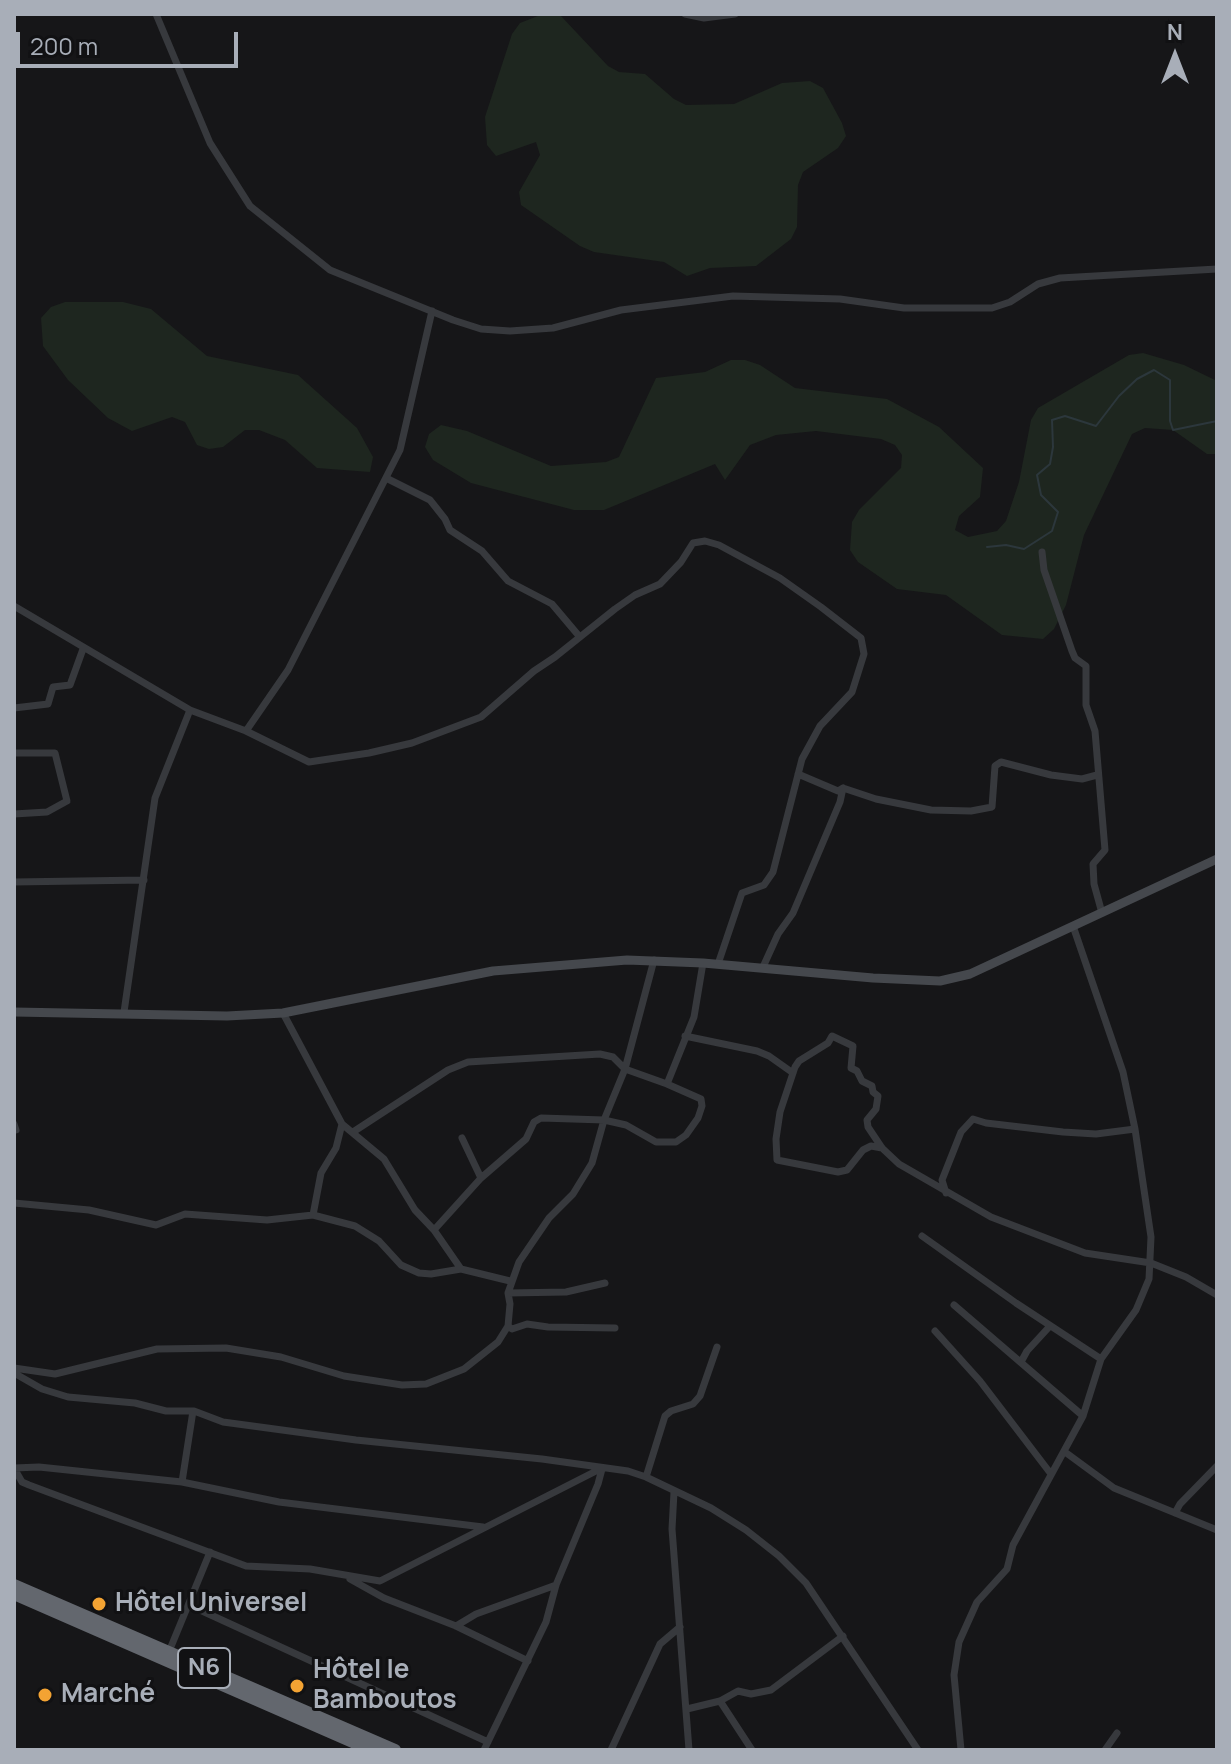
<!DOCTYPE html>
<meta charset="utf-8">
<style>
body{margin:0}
#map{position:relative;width:1231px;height:1764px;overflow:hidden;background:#161618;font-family:Manrope,sans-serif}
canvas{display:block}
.frame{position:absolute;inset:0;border:16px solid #a8aeb8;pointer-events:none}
.north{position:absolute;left:1135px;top:16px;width:80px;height:80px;-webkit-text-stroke:6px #111113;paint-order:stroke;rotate:0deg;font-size:22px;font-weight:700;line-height:32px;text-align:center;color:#a8aeb8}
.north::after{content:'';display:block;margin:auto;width:28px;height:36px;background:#a8aeb8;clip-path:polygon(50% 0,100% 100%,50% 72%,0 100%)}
.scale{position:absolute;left:16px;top:32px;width:222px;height:36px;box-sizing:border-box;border:4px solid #a8aeb8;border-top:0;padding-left:10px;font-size:24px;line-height:28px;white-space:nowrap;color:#a8aeb8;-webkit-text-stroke:6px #111113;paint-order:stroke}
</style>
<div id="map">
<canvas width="1231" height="1764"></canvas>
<div class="frame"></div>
<div class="north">N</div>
<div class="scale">200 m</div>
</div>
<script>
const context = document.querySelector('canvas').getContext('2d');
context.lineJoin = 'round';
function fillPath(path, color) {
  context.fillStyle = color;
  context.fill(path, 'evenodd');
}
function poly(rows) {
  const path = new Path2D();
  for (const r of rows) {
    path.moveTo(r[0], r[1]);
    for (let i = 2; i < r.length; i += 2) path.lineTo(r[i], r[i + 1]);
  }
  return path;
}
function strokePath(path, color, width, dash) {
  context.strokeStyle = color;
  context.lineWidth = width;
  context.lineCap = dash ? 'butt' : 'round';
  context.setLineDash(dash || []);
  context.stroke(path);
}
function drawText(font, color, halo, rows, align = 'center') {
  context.font = font + ' Manrope,sans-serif';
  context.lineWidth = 6;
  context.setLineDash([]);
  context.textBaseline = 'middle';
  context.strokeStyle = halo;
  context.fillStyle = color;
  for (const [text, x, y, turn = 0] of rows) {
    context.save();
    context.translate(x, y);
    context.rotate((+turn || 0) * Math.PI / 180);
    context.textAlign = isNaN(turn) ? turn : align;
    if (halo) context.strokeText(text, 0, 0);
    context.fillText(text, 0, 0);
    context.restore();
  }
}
fillPath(poly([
 [543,14,561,16,608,66,619,72,645,74,674,99,686,105,734,104,782,83,810,81,823,88,842,123,846,136,838,148,803,172,798,185,797,227,791,239,756,266,710,268,687,276,664,262,594,252,580,246,521,205,519,192,540,155,536,142,496,156,487,145,485,117,512,34,520,23],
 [65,302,123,302,151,309,207,356,298,375,357,428,373,457,370,472,317,468,285,440,259,430,245,430,223,447,209,449,197,445,185,422,172,417,132,431,108,418,68,380,43,346,41,318,51,307],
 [1143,353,1184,365,1217,381,1217,454,1207,454,1173,430,1145,428,1132,434,1084,535,1066,605,1054,629,1043,639,1002,635,946,595,897,589,858,562,850,550,852,522,859,510,901,468,902,455,895,445,881,439,816,431,776,435,750,445,725,480,715,464,604,510,574,510,471,483,433,460,425,447,429,434,441,425,467,431,551,466,606,462,619,457,656,378,705,372,731,360,745,360,760,365,795,388,887,399,939,427,983,468,980,497,959,516,955,530,968,537,997,531,1006,521,1019,482,1031,420,1038,408,1129,355]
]), '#1e261f');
strokePath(poly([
 [987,547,1006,545,1024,549,1052,531,1058,512,1041,495,1037,475,1050,464,1053,447,1052,420,1065,416,1096,426,1119,396,1137,379,1154,370,1170,380,1170,421,1173,430,1217,421]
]), '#2c373c', 2);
strokePath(poly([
 [156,14,210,143,250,206,330,270,453,320,481,329,510,331,553,328,621,310,733,296,840,299,904,308,992,308,1010,302,1038,284,1060,278,1217,269],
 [685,14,704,18,735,14],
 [386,478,430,500,445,519,450,530,482,551,508,581,552,604,579,636],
 [1042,552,1044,570,1072,651,1075,658,1086,666,1086,705,1095,731,1105,850,1093,864,1094,884,1102,913],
 [14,606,190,710,155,798,124,1012],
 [14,708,48,704,53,687,70,685,83,649],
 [190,710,246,731,309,762,369,753,412,743,481,717,534,671,555,657,615,609,635,595,660,584,681,562,693,543,705,541,719,545,780,578,821,607,861,638,864,654,852,692,820,726,802,759,773,872,764,885,742,893,718,964],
 [246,731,288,670,400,450,432,311],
 [14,753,55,753,67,801,47,812,14,814],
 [798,774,838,791,843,788],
 [14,882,144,880],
 [763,967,778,934,793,913,840,802,843,788,876,799,931,810,971,811,992,807,995,766,1001,762,1051,775,1082,779,1097,775],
 [283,1013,342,1124,336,1148,321,1173,313,1215],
 [685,1036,757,1051,769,1056,793,1073],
 [14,1124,16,1130],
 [342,1124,384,1159,415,1210,434,1230,461,1269],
 [353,1132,448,1070,468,1062,600,1054,613,1057,625,1069,667,1084,694,1017,703,963],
 [882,1148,871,1146,863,1150,847,1170,838,1172,777,1160,776,1139,780,1112,795,1067,799,1061,828,1043,832,1036,853,1046,851,1068,857,1071,862,1081,872,1086,873,1092,878,1096,876,1109,867,1120,868,1127,882,1148,899,1164,991,1217,1085,1253,1151,1263,1186,1277,1217,1295],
 [481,1178,526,1139,534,1122,541,1118,604,1120,626,1125,656,1142,676,1142,686,1135,698,1118,702,1106,701,1099,667,1084],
 [946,1193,942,1180,961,1132,973,1119,986,1123,1063,1132,1096,1134,1135,1129],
 [14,1203,89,1210,156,1225,185,1214,267,1220,313,1215,355,1226,379,1241,401,1265,419,1273,431,1274,461,1269,510,1281],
 [434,1230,481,1178,462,1138],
 [922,1236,1016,1303,1101,1359],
 [508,1293,566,1292,605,1283],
 [954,1305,1083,1416],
 [508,1326,512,1329,527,1324,548,1327,615,1328],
 [935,1331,980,1381,1051,1474],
 [1021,1362,1027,1351,1050,1326],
 [14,1368,55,1374,157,1349,226,1348,281,1357,344,1376,402,1385,426,1384,464,1369,498,1342,508,1326,510,1304,508,1293,519,1262,549,1218,573,1194,592,1163,604,1120,625,1069,654,960],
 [14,1373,42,1389,68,1397,135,1403,166,1411,194,1411,223,1422,356,1440,542,1459,628,1471,646,1477,711,1508,746,1530,779,1556,806,1583,918,1750],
 [1065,1452,1114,1488,1217,1530],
 [14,1468,22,1482,29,1485,246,1566,310,1569,380,1581,600,1469],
 [14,1468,39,1467,182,1482,279,1502,483,1527],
 [646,1477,665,1416,671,1411,693,1404,700,1396,717,1347],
 [182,1482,193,1411],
 [674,1492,672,1529,689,1750],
 [1175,1513,1180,1504,1217,1466],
 [350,1579,384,1598,456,1626,528,1661],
 [189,1605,488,1742],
 [456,1626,476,1614,556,1585],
 [168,1654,210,1552],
 [720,1701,752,1750],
 [687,1709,720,1701,738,1691,751,1694,771,1690,843,1636],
 [484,1750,546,1622,556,1585,598,1484,602,1469],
 [611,1750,660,1644,680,1627],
 [961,1750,954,1675,959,1642,977,1602,1007,1569,1013,1545,1083,1416,1101,1359,1136,1310,1149,1279,1151,1237,1135,1129,1123,1072,1073,926],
 [1105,1750,1117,1733]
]), '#37393d', 7);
strokePath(poly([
 [14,1012,227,1016,283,1013,493,971,627,960,703,963,873,978,940,981,970,974,1217,859]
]), '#45484d', 9);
strokePath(poly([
 [14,1585,395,1750],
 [14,1594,371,1750]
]), '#63676e', 12);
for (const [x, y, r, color] of [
 [99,1604,8,"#f3a333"],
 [297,1686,8,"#f3a333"],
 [45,1695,8,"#f3a333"]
]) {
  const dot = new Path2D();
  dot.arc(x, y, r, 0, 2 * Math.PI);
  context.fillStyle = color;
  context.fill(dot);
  strokePath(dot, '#111113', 3);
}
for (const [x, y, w] of [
 [204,1668,52]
]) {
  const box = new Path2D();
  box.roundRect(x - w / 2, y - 20, w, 40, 6);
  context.fillStyle = '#111113';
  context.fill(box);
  strokePath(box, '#a8aeb8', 2);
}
drawText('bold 24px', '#a8aeb8', null, [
 ["N6",204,1668]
]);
drawText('bold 26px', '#a8aeb8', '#111113', [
 ["Hôtel Universel",115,1604],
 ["Hôtel le",313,1671],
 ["Bamboutos",313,1701],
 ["Marché",61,1695]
], 'left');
</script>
